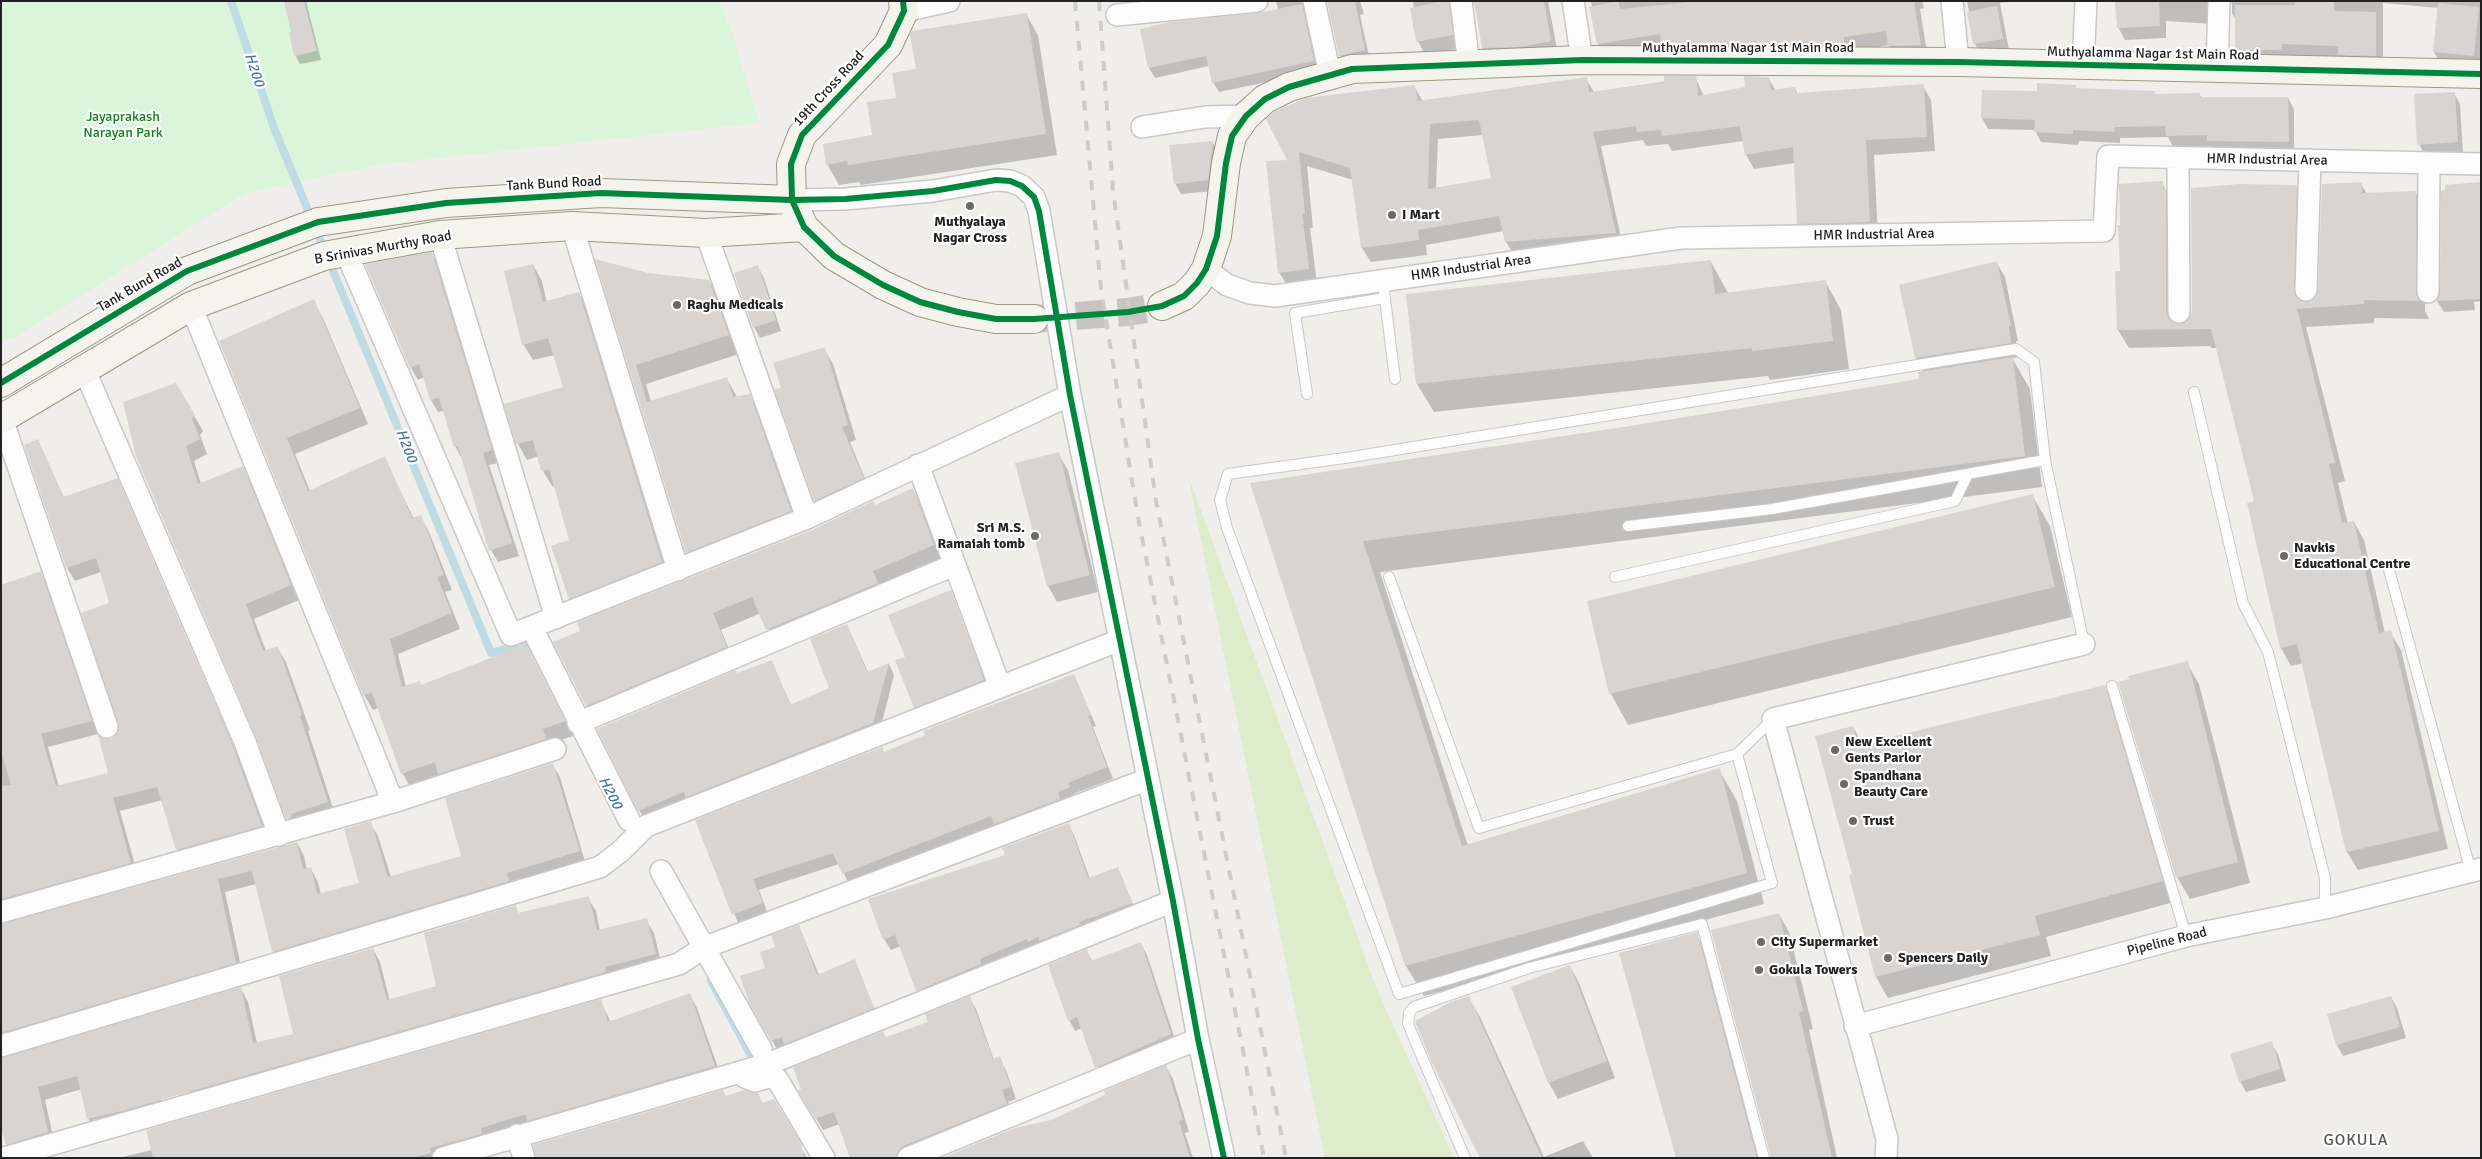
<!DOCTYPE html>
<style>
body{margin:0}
#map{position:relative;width:2482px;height:1159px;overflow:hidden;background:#f0eeeb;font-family:Signika,sans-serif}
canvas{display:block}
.frame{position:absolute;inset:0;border:2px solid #222;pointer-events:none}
</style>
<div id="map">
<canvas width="2482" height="1159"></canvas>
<div class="frame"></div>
</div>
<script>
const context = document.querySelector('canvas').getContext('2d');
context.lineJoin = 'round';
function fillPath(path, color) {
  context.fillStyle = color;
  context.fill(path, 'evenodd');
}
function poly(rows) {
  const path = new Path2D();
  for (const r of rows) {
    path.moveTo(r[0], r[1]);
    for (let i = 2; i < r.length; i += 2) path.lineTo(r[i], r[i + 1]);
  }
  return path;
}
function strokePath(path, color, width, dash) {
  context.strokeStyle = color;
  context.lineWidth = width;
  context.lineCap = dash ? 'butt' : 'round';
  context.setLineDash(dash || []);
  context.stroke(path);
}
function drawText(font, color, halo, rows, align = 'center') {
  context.font = font + ' Signika,sans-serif';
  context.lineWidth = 4.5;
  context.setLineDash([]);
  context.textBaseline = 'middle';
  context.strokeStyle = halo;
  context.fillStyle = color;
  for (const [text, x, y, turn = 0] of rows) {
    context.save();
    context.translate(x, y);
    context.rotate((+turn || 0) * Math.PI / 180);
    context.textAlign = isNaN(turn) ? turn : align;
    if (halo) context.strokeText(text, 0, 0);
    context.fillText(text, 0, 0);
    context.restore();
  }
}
fillPath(poly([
 [1188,475,1378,992,1454,1158,1325,1158]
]), '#ddeccb');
fillPath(poly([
 [1,1,719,1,732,31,759,123,383,164,246,193,19,335,1,342]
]), '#daf5da');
fillPath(poly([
 [285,1,306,1,321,60,300,64,295,55,293,33],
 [1276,1,1312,1,1319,71,1219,92,1213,82,1209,66,1155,78,1149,68,1141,30,1156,25,1258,15,1278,9],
 [1327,1,1360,1,1364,14,1360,15,1370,60,1346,65,1340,55],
 [1413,1,1548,1,1558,54,1491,61,1483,48,1475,3,1468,2,1460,48,1425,55,1418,41],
 [1591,1,1922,1,1924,8,1920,9,1928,58,1897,59,1889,45,1851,51,1606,58,1598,44],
 [1967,1,2016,1,2000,3,2009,50,1981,55,1975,44],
 [2121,1,2226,1,2213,24,2166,21,2166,38,2125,40,2118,27],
 [2229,1,2481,1,2481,68,2441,64,2434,52,2439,8,2383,3,2383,68,2244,62,2237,50,2237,21,2232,13,2232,3],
 [1026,14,1038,35,1057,155,861,185,859,182,839,185,827,164,873,136,918,70],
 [1695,77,1704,96,1746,88,1768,78,1776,91,1795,88,1798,94,1923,86,1931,100,1935,151,1874,155,1878,237,1806,238,1798,223,1795,163,1754,169,1746,155,1744,141,1672,151,1668,144,1646,146,1643,140,1601,146,1623,247,1515,256,1506,242,1504,231,1426,245,1427,255,1371,262,1362,248,1353,180,1307,166,1313,228,1310,228,1317,284,1288,287,1279,272,1289,161,1268,119,1414,86,1423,102,1586,79,1594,92],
 [1483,135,1493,179,1436,189,1438,139],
 [2075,86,2077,90,2154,92,2156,95,2199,94,2202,98,2288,98,2294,109,2294,152,2215,151,2212,146,2173,147,2168,137,2120,138,2120,143,2079,141,2078,145,2041,142,2035,130,1988,129,1982,118,2038,93],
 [2454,93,2460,104,2463,153,2425,155,2419,144],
 [1212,142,1219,153,1214,191,1181,194,1175,183],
 [2162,183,2176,209,2176,325,2187,324,2296,186,2307,204,2304,303,2317,298,2361,184,2367,194,2416,193,2426,211,2425,311,2429,319,2374,318,2374,323,2306,327,2345,481,2338,483,2348,524,2354,522,2364,540,2385,633,2390,632,2401,650,2448,849,2358,870,2347,852,2303,663,2291,666,2281,648,2255,502,2217,348,2211,348,2210,346,2129,348,2118,330,2122,272],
 [2481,183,2481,301,2474,302,2475,310,2444,312,2437,301],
 [432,254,439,266,498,463,489,465,519,556,498,562,491,550,462,459,455,446,444,411,438,412,431,400,424,377,418,380,411,368],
 [597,261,647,274,709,281,720,300,739,354,646,384,651,402,727,379,737,397,749,395,760,414,801,530,698,571,687,552],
 [1711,262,1728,293,1825,281,1841,310,1849,369,1770,380,1768,376,1434,412,1417,384],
 [1996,262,2005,277,2018,341,2016,341,2019,357,2012,358,2030,389,2042,487,1380,572,1468,846,1719,770,1737,801,1764,904,1424,996,1406,966,1251,484,1631,428,1921,380,1924,372,1916,358,1900,285],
 [533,265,542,281,547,303,579,294,588,309,671,578,579,614,570,598,570,541,555,486,552,486,543,471,539,456,527,460,518,444,565,388,554,355,533,360,523,344],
 [758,267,764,278,781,331,760,338,754,327],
 [313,301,322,316,368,424,295,454,310,491,384,458,414,519,421,517,429,532,452,590,445,592,460,629,398,654,406,687,419,682,422,686,534,661,573,736,411,788,402,773,379,708,373,710,364,695,221,342],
 [824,349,833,364,856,440,850,442,871,493,824,515,815,500,783,388],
 [176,384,203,431,200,435,207,454,194,461,201,484,242,468,251,483,299,600,254,619,266,651,277,647,286,662,310,730,308,731,336,817,296,834,288,818,258,737,137,456],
 [38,440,64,498,117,480,240,761,269,839,185,862,178,849,163,800,120,811,138,876,1,915,1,586,40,573,48,586,98,734,48,747,59,787,109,774,104,740,112,740,120,730,111,604,101,572,75,581,67,568,26,445],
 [1058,454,1068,470,1098,592,1057,602,1048,586,1017,464],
 [913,490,922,506,943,562,777,646,761,613,721,630,735,664,596,722,587,706,582,632],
 [2032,495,2050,526,2072,617,1628,725,1611,694,1589,602],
 [950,591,989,690,921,717,915,707,907,657],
 [847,625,868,672,889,664,894,675,879,734,646,821,639,810,737,675,771,661,791,705,831,689],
 [2187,663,2199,684,2250,883,2190,899,2177,877],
 [1074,675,1096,726,1093,727,1113,779,1073,794,1075,798,849,884,839,864,759,890,768,914,739,925,696,821,884,753],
 [2105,687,2117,708,2174,902,2046,937,2051,956,1888,998,1876,977,1850,876,1854,875,1853,727,1863,745],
 [552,764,560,777,586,865,281,964,274,951,256,884,225,892,243,976,1,1049,1,925,297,843,304,856,307,870,311,869,318,882,321,894,361,884,370,823,378,836,391,877,462,857],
 [1068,824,1074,835,1090,879,1118,868,1137,914,924,1001,901,946,891,950,884,939,1006,856],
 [588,898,596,911,600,931,646,920,654,933,662,967,196,1105,188,1092,161,1099,165,1114,95,1131,88,1118,82,1089,45,1100,55,1145,14,1157,7,1144,1,1059,241,989,248,1002,257,1043,295,1035,373,949,380,962,390,1001,438,987,515,907,519,914],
 [1779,914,1789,932,1813,1029,1809,1030,1837,1158,1772,1158],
 [799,926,819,975,854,961,879,1019,778,1051,750,1002,777,947],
 [1696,934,1707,952,1761,1158,1677,1158],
 [1141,944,1147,955,1177,1045,1103,1078,1082,1028,1075,1031,1069,1020,1086,951,1093,962],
 [1570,966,1579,983,1615,1078,1558,1099,1549,1083,1513,987],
 [690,995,697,1008,722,1079,454,1158,211,1158,600,1001,611,1022],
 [1468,997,1480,1017,1544,1157,1583,1141,1593,1158,1481,1158],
 [2391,997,2397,1008,2406,1038,2343,1056,2337,1045],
 [969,998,976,1009,994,1060,999,1058,1006,1070,1016,1099,1008,1102,1013,1116,911,1158,852,1158,840,1124,823,1130,800,1091,886,1038,930,1023],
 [2271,1043,2278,1054,2286,1081,2246,1092,2240,1081],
 [1166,1067,1173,1079,1189,1132,1185,1133,1193,1158,945,1158,1051,1121],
 [757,1094,763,1104,774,1100,807,1158,537,1158,726,1097],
 [168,1146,175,1158,118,1158]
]), '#0003');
strokePath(poly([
 [231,1,274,128,491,653,529,642,533,649],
 [711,981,753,1059]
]), '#bfdbe3', 8);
fillPath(poly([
 [284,1,304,1,317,51,294,56,289,33,291,32],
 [1327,1,1355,1,1365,50,1339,56],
 [1443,1,1449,1,1453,35,1416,42,1410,8],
 [1474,1,1544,1,1551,41,1521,47,1482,48],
 [1618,1,1620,9,1701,1,1914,1,1921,45,1888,46,1886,31,1844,37,1844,46,1810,46,1810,41,1779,45,1741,45,1740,43,1714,45,1661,45,1660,34,1597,44,1589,7],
 [2159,1,2160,26,2117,28,2115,2],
 [2295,1,2334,1,2334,11,2376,12,2376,56,2338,55,2338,46,2282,44,2282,50,2235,50,2235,5,2295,5],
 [2438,3,2479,7,2474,56,2433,52],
 [1302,4,1314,61,1212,83,1206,56,1148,68,1140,29,1170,22,1258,13],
 [1997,6,2003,39,1973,44,1967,12],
 [1027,13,1046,134,848,165,847,161,826,165,823,144,872,135,867,102,896,98,892,73,916,69,910,34,912,31],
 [1664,76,1696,76,1698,96,1745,87,1744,76,1769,77,1771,90,1795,87,1796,93,1924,84,1927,137,1866,140,1870,222,1797,224,1793,147,1745,155,1740,126,1662,136,1661,130,1637,132,1636,126,1593,132,1616,233,1505,242,1499,216,1418,230,1419,240,1361,248,1350,168,1299,152,1305,213,1302,213,1309,269,1278,273,1266,161,1287,160,1266,119,1274,112,1306,98,1415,85,1418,101,1587,77,1589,92,1664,82],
 [1479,120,1491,178,1428,189,1430,124],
 [2037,83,2076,85,2076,88,2155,91,2155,94,2200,93,2200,97,2288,97,2289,142,2207,141,2207,135,2166,136,2165,126,2115,127,2114,132,2073,130,2073,134,2034,132,2035,120,1981,118,1982,90,2037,91],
 [2455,92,2458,142,2417,145,2414,94],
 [1213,141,1208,180,1174,184,1169,145],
 [2163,181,2163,189,2166,189,2166,312,2169,319,2179,324,2186,322,2192,312,2191,188,2239,184,2297,185,2294,290,2299,300,2306,302,2316,297,2318,290,2322,184,2362,182,2362,193,2416,191,2416,292,2420,301,2364,300,2364,304,2297,309,2335,463,2329,464,2342,523,2354,521,2379,633,2391,630,2439,831,2346,852,2297,644,2280,648,2247,503,2254,501,2211,329,2117,330,2115,271,2120,271,2118,225,2120,225,2119,184],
 [2481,182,2481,299,2436,301,2440,292,2441,191,2445,190,2445,185],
 [432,252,492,450,483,453,512,543,489,551,458,446,454,447,439,398,430,400,419,364,410,368,365,264],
 [595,259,648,273,709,280,729,335,636,365,647,402,727,377,733,397,750,394,791,511,686,553],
 [1711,260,1715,294,1826,280,1833,341,1752,351,1752,348,1416,384,1406,294],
 [1997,261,2011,326,2009,326,2011,343,1915,358,1899,285],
 [533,264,543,302,579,292,662,562,569,599,551,546,569,540,549,469,541,471,533,440,516,444,504,404,563,387,548,338,522,345,504,271],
 [758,265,776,320,753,328,734,273],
 [314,299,360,408,287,438,308,491,385,456,412,518,421,515,444,575,437,577,452,613,390,639,402,687,420,681,421,685,526,644,565,721,543,729,546,739,438,774,435,762,401,774,372,693,363,695,219,341],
 [825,347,848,425,842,427,864,478,814,501,774,389,781,388,773,363],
 [2013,357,2025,456,1363,541,1462,846,1720,768,1747,873,1405,966,1250,483,1630,426,1919,379,1918,372],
 [176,383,195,415,192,419,200,439,186,446,198,484,243,466,291,585,246,604,263,651,278,646,302,715,300,716,328,802,291,814,292,817,286,819,256,737,136,456,123,402],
 [38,439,63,497,118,478,233,747,262,826,176,850,157,787,113,798,131,863,1,899,1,786,11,785,1,752,1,585,41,571,92,721,41,734,56,786,108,773,98,735,104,739,111,739,117,735,119,729,81,613,109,603,96,558,66,568,24,445],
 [1059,452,1090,575,1047,586,1015,463],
 [913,488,934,545,873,571,878,583,766,630,752,597,713,613,727,647,586,706,553,642,580,631,577,622,812,530,873,501,875,505],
 [2033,494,2055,587,1609,694,1587,601],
 [951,590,984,680,914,708,895,660,905,657,888,615],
 [847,624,867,672,889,663,873,723,686,797,684,792,638,811,597,729,736,670,737,673,772,660,790,705,829,688,810,639],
 [2188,661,2238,862,2176,878,2118,682,2129,679,2128,676],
 [1074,674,1091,715,1088,716,1107,767,1068,783,1070,787,1058,792,1060,799,994,824,991,816,842,874,833,853,753,879,763,903,732,915,695,820,882,747,884,752,925,735,923,731],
 [2105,685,2163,881,2035,916,2040,935,1875,977,1849,875,1852,874,1815,736,1853,726,1858,745],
 [553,763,580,851,507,873,509,881,272,952,252,871,218,879,236,963,1,1033,1,924,297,842,303,869,311,867,317,894,359,883,344,829,371,821,388,877,461,856,445,798],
 [1069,823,1088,878,1118,867,1132,903,1079,922,1080,925,1039,941,1038,937,1028,942,1027,939,980,959,981,964,916,991,895,935,883,940,868,899,1005,855,1002,848],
 [589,896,597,930,647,918,656,954,605,967,606,972,122,1111,87,1119,77,1076,38,1087,48,1132,6,1145,1,1129,1,1058,241,987,253,1043,293,1034,279,976,373,948,387,1000,436,986,424,933,516,905,518,913],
 [1779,913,1803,1011,1799,1012,1832,1158,1771,1158,1711,930],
 [799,925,817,975,855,959,874,1008,784,1044,782,1037,771,1041,749,1003,740,976,765,968,760,952,775,947,771,935],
 [1697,932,1757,1158,1676,1158,1619,953],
 [1141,942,1171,1034,1095,1068,1077,1017,1068,1021,1048,965,1087,949,1091,961],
 [1570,965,1607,1061,1548,1083,1511,987],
 [690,993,715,1066,527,1121,526,1114,481,1128,482,1134,430,1148,431,1153,410,1158,153,1158,146,1130,601,999,608,1022],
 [970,996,993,1059,1000,1056,1011,1087,1002,1090,1007,1104,903,1146,898,1151,896,1158,850,1158,834,1112,815,1119,798,1090,801,1090,793,1067,883,1031,886,1037,928,1022,925,1014],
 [1469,996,1542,1158,1480,1158,1431,1061,1415,1021,1453,1001],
 [2391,996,2400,1027,2336,1045,2327,1014],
 [2272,1041,2280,1069,2239,1082,2230,1054],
 [1166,1065,1183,1120,1179,1121,1190,1158,942,1158,1015,1128,1051,1120,1105,1095,1104,1091],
 [723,1090,726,1096,744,1090,758,1093,762,1103,774,1099,801,1143,804,1158,536,1158,533,1145]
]), '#d7d4d2');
strokePath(poly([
 [1034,319,1128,312,1162,306]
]), '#c7c5c3', 28, [28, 14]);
const lane = poly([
 [1384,291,1395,379],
 [2194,392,2243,603,2268,652,2325,878,2325,908],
 [1307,394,1295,313,1385,298],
 [1628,526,1772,509,2045,460],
 [2388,566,2471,872],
 [1389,577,1479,828,1737,754,1773,719],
 [1615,577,1955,501,1968,474],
 [2112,686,2186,936],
 [1737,754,1772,883,1399,994,1227,528,1220,500,1228,474,1352,457,2016,349,2034,362,2045,460,2084,644],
 [1465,1158,1408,1024,1409,1013,1414,1007,1529,968,1702,924,1764,1158]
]);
const street = poly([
 [1314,1,1330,75],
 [1461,1,1469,65],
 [1573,1,1582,60],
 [1952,1,1958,62],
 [904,11,949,1],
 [1117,15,1257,1],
 [2083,65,2086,1],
 [2217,68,2219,1],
 [1142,127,1205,117,1246,116],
 [2178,158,2179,312],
 [792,200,845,199,933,191,996,180,1010,181,1022,186,1034,197,1039,211,1070,395,1173,901,1198,1039,1224,1158],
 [572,226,678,570],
 [706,233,807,518],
 [440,235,556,618],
 [346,252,511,635,807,518,1070,395],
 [1206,269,1227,285,1250,293,1275,296,1681,238,2104,231,2108,156,2481,164],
 [2306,290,2310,160],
 [2428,292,2429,163],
 [191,306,393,802],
 [84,369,245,742,279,835],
 [2,419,107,727],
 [918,465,1000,687],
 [532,628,629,820],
 [578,723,954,565],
 [661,871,761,1049],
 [1,912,393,802,555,749],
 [1855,1026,2186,936,2325,908,2481,869],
 [1,1046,600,867,621,851,646,826,1120,640],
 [745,1077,755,1081,769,1077,777,1079,824,1158],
 [517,1135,524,1158],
 [4,1158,679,964,703,948,1148,779],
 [443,1158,768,1064,1173,901],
 [908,1158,1198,1039],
 [1886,1158,1887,1139,1773,719,2084,644]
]);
const secondary = poly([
 [903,1,904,11,888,45,802,135,791,164,792,200,804,227,834,256,883,285,920,302,958,312,996,319,1034,319],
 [1162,306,1184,296,1197,283,1206,269,1217,236,1226,163,1232,136,1246,116,1265,99,1289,87,1352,69,1582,60,1958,62,2481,74],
 [1,383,187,271,318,222,446,203,601,193,792,200],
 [1,419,191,306,324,256,440,235,572,226,706,233,804,227]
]);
strokePath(lane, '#c9c8c7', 12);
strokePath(street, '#c9c8c7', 24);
strokePath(secondary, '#999a82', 30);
strokePath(lane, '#fdfcfc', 10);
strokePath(street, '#fdfcfc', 21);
strokePath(secondary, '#f4f4ed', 28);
strokePath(poly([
 [1075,1,1101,289,1137,512,1264,1158],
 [1099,1,1113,190,1156,501,1286,1158]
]), '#ccc', 4, [10, 10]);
strokePath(poly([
 [903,1,904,11,888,45,802,135,791,164,792,200,804,227,834,256,883,285,920,302,958,312,996,319,1034,319,1128,312,1162,306,1184,296,1197,283,1206,269,1217,236,1226,163,1232,136,1246,116,1265,99,1289,87,1352,69,1582,60,1958,62,2481,74],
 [1,383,187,271,318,222,446,203,601,193,792,200,845,199,933,191,996,180,1010,181,1022,186,1034,197,1039,211,1070,395,1173,901,1198,1039,1224,1158]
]), '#00873e', 6);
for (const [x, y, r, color] of [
 [970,206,5,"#6a6968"],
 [1392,215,5,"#6a6968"],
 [677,305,5,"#6a6968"],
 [1035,536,5,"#6a6968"],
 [2284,556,5,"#6a6968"],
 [1835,750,5,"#6a6968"],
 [1844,784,5,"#6a6968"],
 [1853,821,5,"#6a6968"],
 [1761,942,5,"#6a6968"],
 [1888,958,5,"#6a6968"],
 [1759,970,5,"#6a6968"]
]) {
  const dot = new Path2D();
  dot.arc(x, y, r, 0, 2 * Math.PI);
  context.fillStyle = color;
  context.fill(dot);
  strokePath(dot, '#fff', 2);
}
drawText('14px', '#222', '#fff', [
 ["Muthyalamma Nagar 1st Main Road",1748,48],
 ["Muthyalamma Nagar 1st Main Road",2153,54,1],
 ["19th Cross Road",829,89,-47],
 ["HMR Industrial Area",2267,160,1],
 ["Tank Bund Road",554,184,-3],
 ["HMR Industrial Area",1874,235,-1],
 ["B Srinivas Murthy Road",383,248,-10],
 ["HMR Industrial Area",1471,268,-8],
 ["Tank Bund Road",140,285,-30],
 ["Pipeline Road",2167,942,-14]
]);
drawText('14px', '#0c8416', '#fff', [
 ["Jayaprakash",123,117],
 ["Narayan Park",123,133]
]);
drawText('bold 14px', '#222', '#fff', [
 ["I Mart",1402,215],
 ["Muthyalaya",970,222,"center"],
 ["Nagar Cross",970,238,"center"],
 ["Raghu Medicals",687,305],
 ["Sri M.S.",1025,528,"right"],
 ["Ramaiah tomb",1025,544,"right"],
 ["Navkis",2294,548],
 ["Educational Centre",2294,564],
 ["New Excellent",1845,742],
 ["Gents Parlor",1845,758],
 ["Spandhana",1854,776],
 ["Beauty Care",1854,792],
 ["Trust",1863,821],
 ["City Supermarket",1771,942],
 ["Spencers Daily",1898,958],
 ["Gokula Towers",1769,970]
], 'left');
drawText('italic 15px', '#4a7aab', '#fff', [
 ["H200",254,70,71],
 ["H200",406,446,68],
 ["H200",610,793,62]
]);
context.letterSpacing = '1px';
drawText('16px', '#555', '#fff', [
 ["GOKULA",2356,1141]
]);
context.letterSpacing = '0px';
</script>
